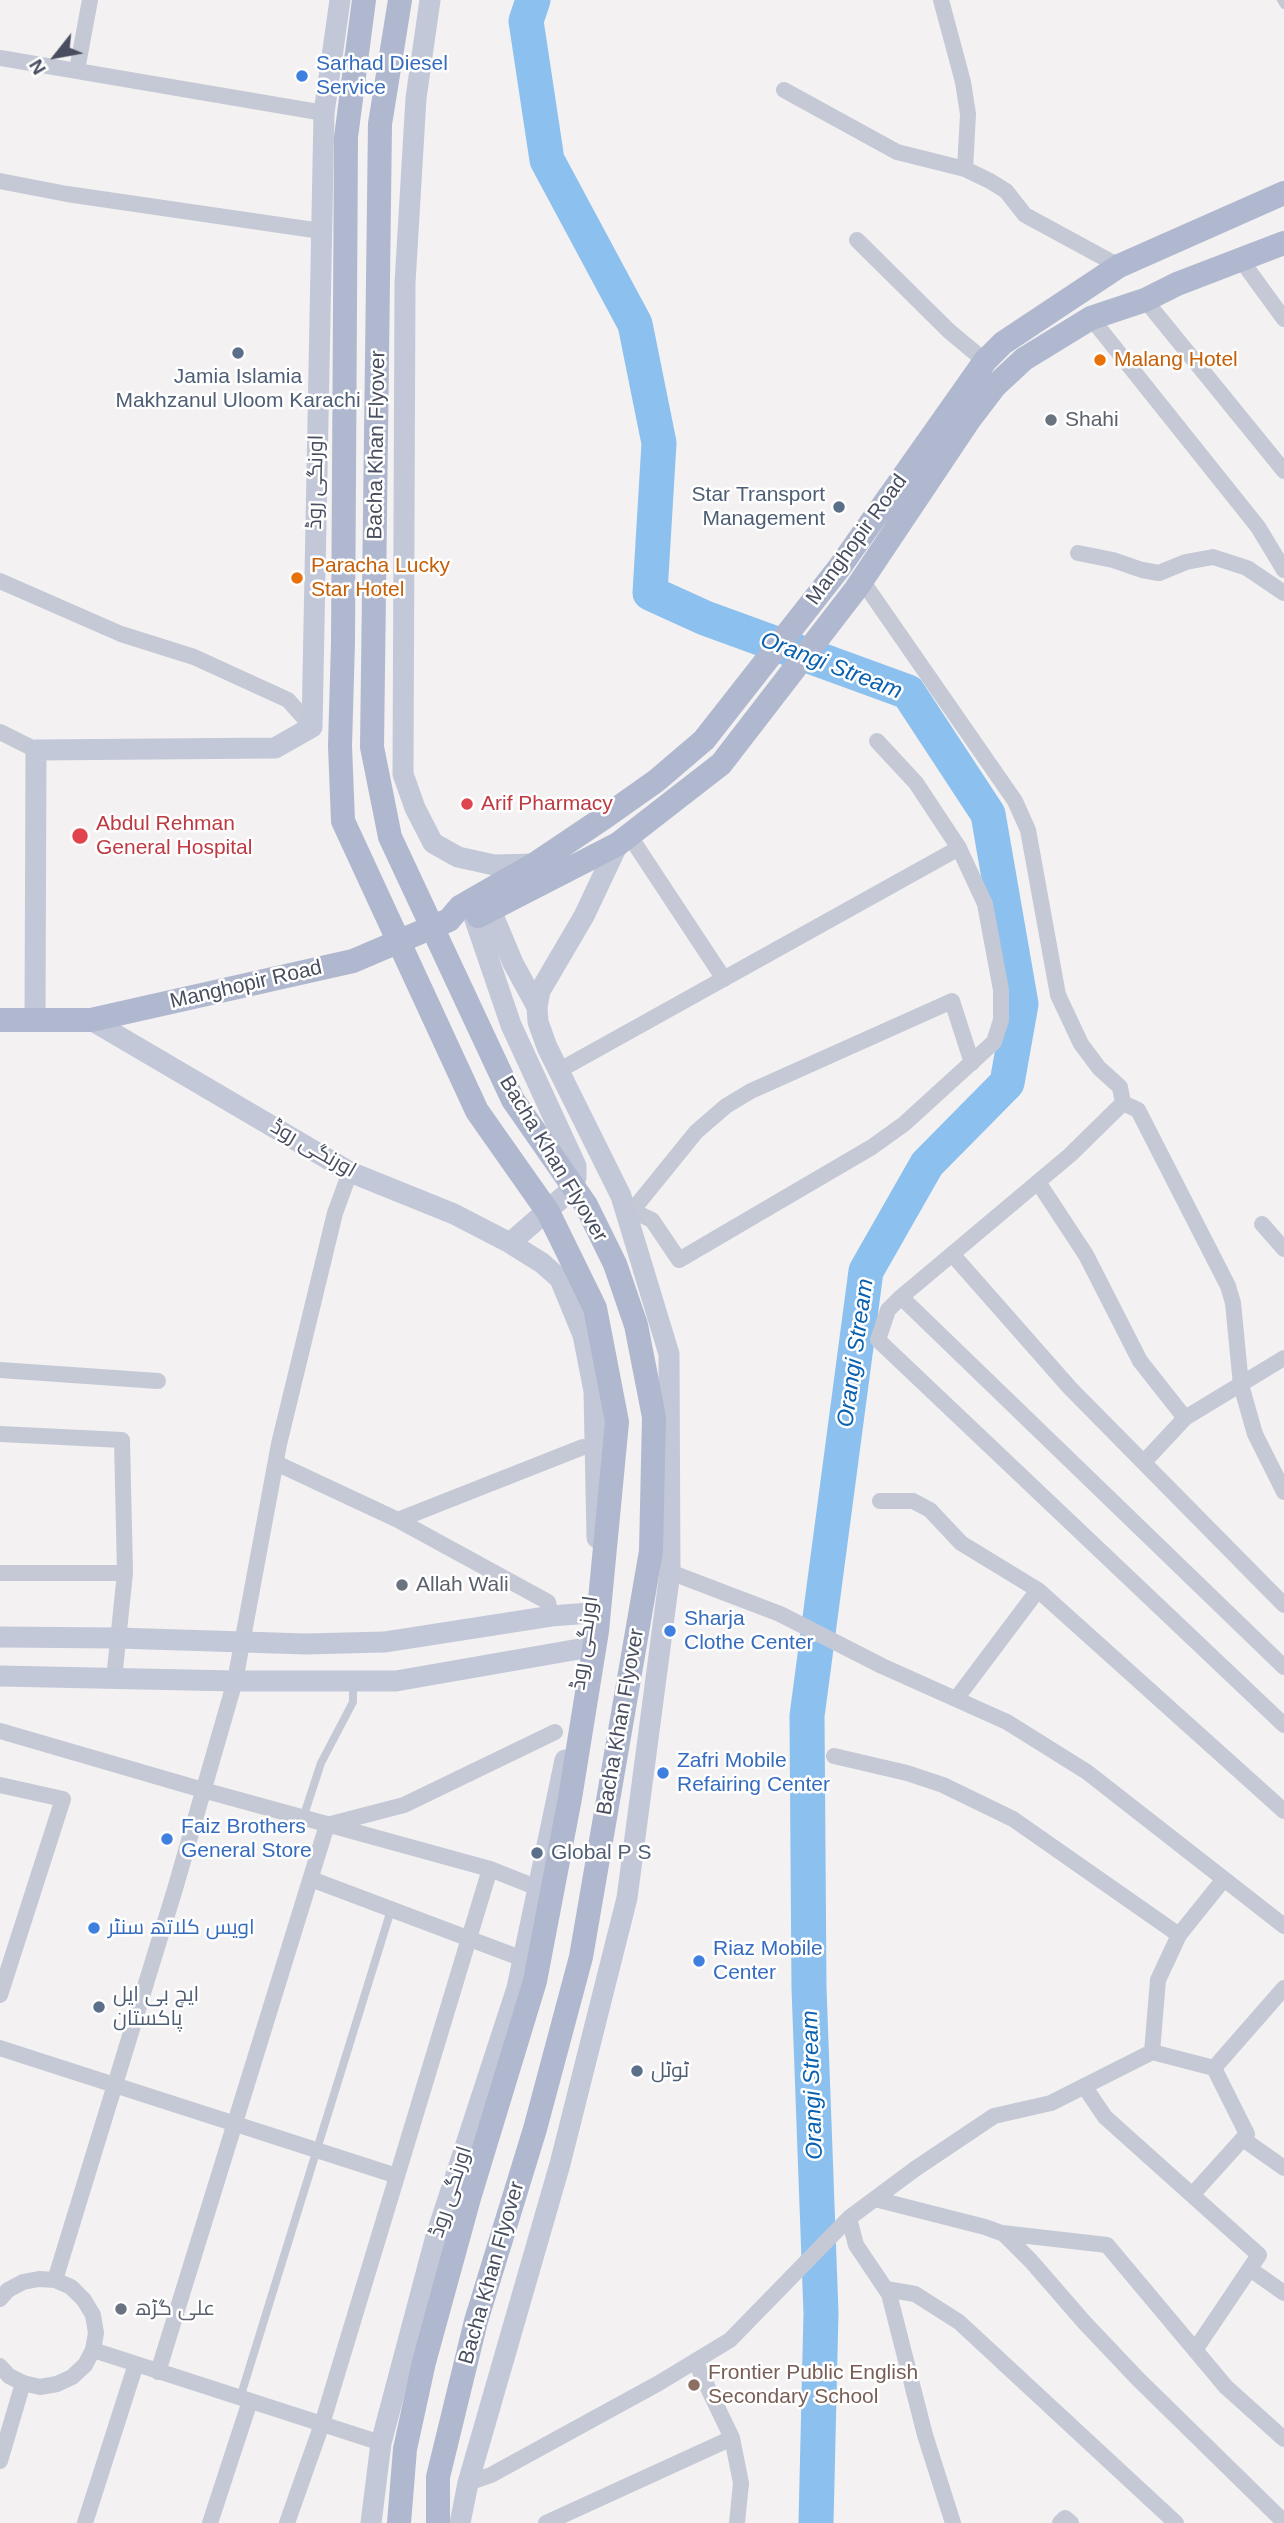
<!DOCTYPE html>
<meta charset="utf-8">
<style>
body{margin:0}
#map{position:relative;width:1284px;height:2523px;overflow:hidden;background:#f3f1f1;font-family:Arial,sans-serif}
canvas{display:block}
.north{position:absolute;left:21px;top:21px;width:70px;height:70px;-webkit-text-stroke:5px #fff;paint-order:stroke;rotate:239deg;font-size:19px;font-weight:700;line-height:28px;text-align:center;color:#484e5f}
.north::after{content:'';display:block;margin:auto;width:24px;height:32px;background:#484e5f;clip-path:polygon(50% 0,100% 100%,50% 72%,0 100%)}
</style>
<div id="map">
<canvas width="1284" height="2523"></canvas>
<div class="north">N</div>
</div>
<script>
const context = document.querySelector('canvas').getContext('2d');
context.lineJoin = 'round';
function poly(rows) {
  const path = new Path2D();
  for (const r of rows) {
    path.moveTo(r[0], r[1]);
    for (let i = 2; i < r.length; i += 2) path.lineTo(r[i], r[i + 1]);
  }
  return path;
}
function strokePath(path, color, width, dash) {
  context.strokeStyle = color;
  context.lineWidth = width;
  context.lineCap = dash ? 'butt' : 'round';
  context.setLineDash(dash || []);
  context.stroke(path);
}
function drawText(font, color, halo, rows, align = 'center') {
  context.font = font + ' Arial,Cairo,sans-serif';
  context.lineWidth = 5;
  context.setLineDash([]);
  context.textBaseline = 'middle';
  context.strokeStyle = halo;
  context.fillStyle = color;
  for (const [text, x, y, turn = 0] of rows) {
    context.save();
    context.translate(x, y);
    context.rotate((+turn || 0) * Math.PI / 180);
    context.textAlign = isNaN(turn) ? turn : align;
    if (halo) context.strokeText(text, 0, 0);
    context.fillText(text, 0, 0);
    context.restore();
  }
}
strokePath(poly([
 [533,0,526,21,547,160,635,324,659,443,650,593,705,618,908,692,988,814,1021,1004,1007,1083,927,1164,866,1271,807,1716,809,1988,821,2313,816,2523]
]), '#8cc0ee', 35);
strokePath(poly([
 [1281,0,1284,5],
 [303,1818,321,1763,353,1702,353,1682],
 [240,2398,391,1910]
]), '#c4c9d5', 8);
strokePath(poly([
 [941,0,963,82,968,114,965,169],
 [0,58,324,113],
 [77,70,90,0],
 [784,90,897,152,965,169,990,181,1006,191,1025,215,1119,266],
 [0,181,67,194,321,231],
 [857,240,949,331,985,361],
 [1241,260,1284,319],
 [1145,300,1284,471],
 [1091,318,1258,527,1284,570],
 [1078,553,1113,560,1142,570,1159,573,1186,562,1213,557,1247,568,1284,593],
 [861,579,1015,801,1028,830,1058,995,1081,1044,1099,1068,1120,1087,1123,1103,1070,1155,901,1297,888,1310,878,1340,1284,1725],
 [0,581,121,634,194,657,288,700,312,727],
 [0,732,36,750],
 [629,835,724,979],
 [558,1071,959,848],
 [1123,1103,1138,1110,1228,1286,1233,1303,1241,1385,1255,1434,1284,1492],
 [1038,1182,1086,1255,1140,1361,1185,1418],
 [624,1207,652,1220,679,1260,872,1147,904,1124,994,1042,1001,1020,1001,990,985,904,959,848,916,783,877,741],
 [632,1211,696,1132,726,1106,751,1091,952,1001,972,1063],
 [1262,1224,1284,1249],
 [952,1254,1070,1388,1284,1605],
 [901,1297,1284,1667],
 [0,1370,158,1381],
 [0,1434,122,1440,125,1573,114,1679],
 [1144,1462,1185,1418,1284,1358],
 [276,1463,398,1520,548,1602,551,1616],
 [880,1501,913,1501,930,1510,961,1543,1038,1590,1284,1811],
 [398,1520,583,1447],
 [670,1572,780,1614,882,1666,1007,1722,1087,1772,1284,1926],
 [0,1573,125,1573],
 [956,1699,1038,1590],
 [0,1731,203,1790,490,1869],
 [834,1756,907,1773,943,1785,1013,1819,1179,1935],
 [0,1785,63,1799,0,1995],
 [311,1879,523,1959],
 [0,2048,397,2176],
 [1152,2052,1158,1980,1179,1935,1224,1879],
 [1084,2086,1105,2117,1259,2255,1195,2350],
 [1243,2139,1284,2168],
 [1192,2195,1247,2134,1214,2068],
 [875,2199,985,2227,1004,2234,1031,2261,1084,2322,1138,2379,1284,2522],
 [849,2218,856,2245,889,2294,925,2435,953,2523],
 [1002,2233,1107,2245,1226,2387,1284,2439],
 [1250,2269,1284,2293],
 [55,2280,175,1889,235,1681,279,1444,335,1213,350,1172],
 [886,2289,915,2294,959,2322,1176,2523],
 [0,2299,8,2290,23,2282,39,2279,55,2280,71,2287,84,2300,93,2315,96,2333,93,2350,85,2365,72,2377,57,2384,40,2387,23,2383,9,2376,0,2366],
 [93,2350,381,2443],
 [695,2361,732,2438,741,2483,737,2523],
 [158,2372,327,1825,404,1805,555,1732],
 [0,2461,23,2383],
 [468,2483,491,2475,659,2383,730,2340,849,2218,915,2169,994,2116,1051,2103,1152,2052,1214,2068,1284,1988],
 [85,2523,136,2364],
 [210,2523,250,2401],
 [287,2523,322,2424,490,1869,538,1888],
 [546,2523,732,2438],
 [1060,2523,1065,2518,1071,2523]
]), '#c4c9d5', 16);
strokePath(poly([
 [430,0,416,98,405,283,403,774,415,808,433,843,458,857,494,865,535,864],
 [485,896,513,963,537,1007],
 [469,902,511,1025,576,1166,576,1178,571,1190,510,1243],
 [35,1020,36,750,275,748,312,727,324,113,340,0],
 [91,1020,350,1172,454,1214,510,1243,542,1263,560,1279,583,1335,594,1391,597,1538],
 [0,1637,118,1638,306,1644,384,1642,551,1616,590,1613],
 [0,1676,235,1681,396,1681,585,1648],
 [371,2523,381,2443,436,2236,517,1988,565,1760],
 [460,2523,468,2483,560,2164,627,1898,670,1572,669,1354,621,1196,547,1047,538,1022,537,1007,540,991,584,916,618,844]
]), '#c3c8d9', 21);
strokePath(poly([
 [478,916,618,844,721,764,856,589,969,420,995,386,1024,359,1091,318,1145,300,1177,284,1284,243],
 [0,1020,91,1020,353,961,449,920,460,907,535,864,605,817,656,781,704,740,839,568,985,361,1003,343,1119,266,1284,193]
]), '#b0b8cf', 24);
strokePath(poly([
 [364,0,346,137,343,642,340,746,343,821,477,1111,548,1212,595,1308,617,1422,597,1631,570,1798,535,1981,469,2198,424,2362,405,2449,399,2523],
 [400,0,380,124,372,747,390,837,513,1100,586,1205,615,1264,636,1325,654,1417,651,1551,581,1957,535,2129,476,2321,438,2477,438,2523]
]), '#b0b8cf', 24);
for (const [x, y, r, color] of [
 [302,76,7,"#3f7fe0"],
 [238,353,7,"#5c6f8a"],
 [1100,360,7,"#e8710a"],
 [1051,420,7,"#6b7280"],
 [839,507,7,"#5c6f8a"],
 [297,578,7,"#e8710a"],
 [467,804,7,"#e0444e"],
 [80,836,9,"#e0444e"],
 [402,1585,7,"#6b7280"],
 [670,1631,7,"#3f7fe0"],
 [663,1773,7,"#3f7fe0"],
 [167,1839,7,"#3f7fe0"],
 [537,1853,7,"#5c6f8a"],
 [94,1928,7,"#3f7fe0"],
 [699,1961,7,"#3f7fe0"],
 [99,2007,7,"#5c6f8a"],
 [637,2071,7,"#5c6f8a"],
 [121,2309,7,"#6b7280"],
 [694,2385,7,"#8d6e63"]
]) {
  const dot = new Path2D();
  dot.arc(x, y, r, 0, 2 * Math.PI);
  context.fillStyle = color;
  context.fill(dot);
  strokePath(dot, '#fff', 2.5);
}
drawText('21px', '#366cbe', '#fff', [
 ["Sarhad Diesel",316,64],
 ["Service",316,88],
 ["Sharja",684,1619],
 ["Clothe Center",684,1643],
 ["Zafri Mobile",677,1761],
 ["Refairing Center",677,1785],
 ["Faiz Brothers",181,1827],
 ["General Store",181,1851],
 ["اویس کلاتھ سنٹر",108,1928],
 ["Riaz Mobile",713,1949],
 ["Center",713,1973]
], 'left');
drawText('21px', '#c56008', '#fff', [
 ["Malang Hotel",1114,360],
 ["Paracha Lucky",311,566],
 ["Star Hotel",311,590]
], 'left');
drawText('21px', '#4e5e75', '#fff', [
 ["Jamia Islamia",238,377,"center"],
 ["Makhzanul Uloom Karachi",238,401,"center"],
 ["Star Transport",825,495,"right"],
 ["Management",825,519,"right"],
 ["Global P S",551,1853],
 ["ایچ بی ایل",113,1995],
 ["پاکستان",113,2019],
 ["ٹوٹل",651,2071]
], 'left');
drawText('21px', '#5b616d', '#fff', [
 ["Shahi",1065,420],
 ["Allah Wali",416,1585],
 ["علی گڑھ",135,2309]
], 'left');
drawText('21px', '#484e5f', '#fff', [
 ["Bacha Khan Flyover",377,445,-89],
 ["اورنگی روڈ",316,482,-89],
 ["Manghopir Road",857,540,-54],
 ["Manghopir Road",246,985,-13],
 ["اورنگی روڈ",313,1149,30],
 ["Bacha Khan Flyover",553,1159,59],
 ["اورنگی روڈ",585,1643,-82],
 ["Bacha Khan Flyover",621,1722,-80],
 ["اورنگی روڈ",451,2192,-72],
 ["Bacha Khan Flyover",492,2273,-74]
]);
drawText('21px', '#be3a42', '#fff', [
 ["Arif Pharmacy",481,804],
 ["Abdul Rehman",96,824],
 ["General Hospital",96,848]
], 'left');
drawText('21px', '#785e54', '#fff', [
 ["Frontier Public English",708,2373],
 ["Secondary School",708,2397]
], 'left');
drawText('italic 23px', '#0a61b0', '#fff', [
 ["Orangi Stream",831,666,21],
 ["Orangi Stream",856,1353,-82],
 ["Orangi Stream",813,2085,-92]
]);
</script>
